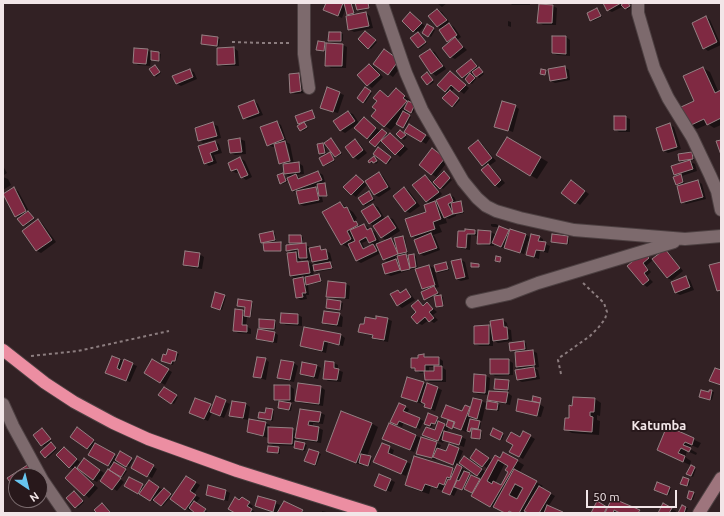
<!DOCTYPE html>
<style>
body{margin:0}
#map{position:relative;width:724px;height:516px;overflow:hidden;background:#322124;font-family:Ubuntu,sans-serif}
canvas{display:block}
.frame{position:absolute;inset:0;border:4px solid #f2e6e8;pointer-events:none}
.north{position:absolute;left:8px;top:468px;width:40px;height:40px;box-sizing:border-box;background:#28181b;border:1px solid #796a6d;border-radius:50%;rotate:145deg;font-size:11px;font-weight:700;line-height:16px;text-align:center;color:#f2e6e8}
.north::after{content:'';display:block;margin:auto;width:14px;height:18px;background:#67c4ef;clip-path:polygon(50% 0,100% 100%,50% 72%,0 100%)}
.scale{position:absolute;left:586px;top:490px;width:91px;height:18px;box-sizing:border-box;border:2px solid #f2e6e8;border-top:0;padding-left:5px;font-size:12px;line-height:14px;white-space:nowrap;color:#f2e6e8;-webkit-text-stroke:3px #28181b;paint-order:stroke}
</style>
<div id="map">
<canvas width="724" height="516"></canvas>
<div class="frame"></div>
<div class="north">N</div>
<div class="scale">50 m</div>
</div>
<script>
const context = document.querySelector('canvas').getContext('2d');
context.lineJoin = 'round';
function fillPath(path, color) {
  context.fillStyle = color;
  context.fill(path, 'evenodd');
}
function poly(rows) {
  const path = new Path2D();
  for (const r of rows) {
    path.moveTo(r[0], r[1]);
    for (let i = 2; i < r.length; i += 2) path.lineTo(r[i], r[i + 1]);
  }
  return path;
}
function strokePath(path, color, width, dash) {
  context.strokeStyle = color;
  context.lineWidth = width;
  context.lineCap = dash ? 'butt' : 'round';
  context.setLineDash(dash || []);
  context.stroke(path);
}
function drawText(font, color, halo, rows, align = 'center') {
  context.font = font + ' Ubuntu,sans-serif';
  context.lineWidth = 4;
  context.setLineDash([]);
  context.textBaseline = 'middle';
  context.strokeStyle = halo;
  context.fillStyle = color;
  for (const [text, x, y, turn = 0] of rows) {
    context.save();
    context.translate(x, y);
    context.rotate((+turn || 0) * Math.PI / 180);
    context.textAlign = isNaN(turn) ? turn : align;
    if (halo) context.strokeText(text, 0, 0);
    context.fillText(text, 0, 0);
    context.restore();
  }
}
fillPath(poly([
 [327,3,340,3,346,6,348,3,352,3,356,15,366,13,370,16,373,28,354,32,349,29,351,16,348,14,346,8,342,18,329,12],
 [357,3,369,3,370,8,360,11,358,10],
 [437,3,447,3,442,7],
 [510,3,530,3,530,5,512,5],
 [604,3,628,3,631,7,627,10,624,6,612,12,608,10],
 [553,6,557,8,556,25,543,25,538,22],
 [597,9,599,10,602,17,593,21,591,20],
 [437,10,442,12,450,23,449,24,454,27,461,37,457,40,467,50,455,59,451,57,450,42,448,41,442,29,438,27,429,16],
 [410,13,425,26,418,33,427,43,420,49,418,48,418,33,414,31],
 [706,17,710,20,721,45,708,51,704,48],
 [508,21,511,22,511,27,508,26],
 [427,26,435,30,431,37,423,32],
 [341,33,343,34,343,41,329,40],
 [367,33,377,42,371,49,369,48],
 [203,36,220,39,219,46,204,44],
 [566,37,570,40,570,56,557,55,553,53],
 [319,42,326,44,343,45,347,47,346,68,331,68,326,65,327,52,319,50],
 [234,48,238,51,239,66,222,66,218,64],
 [147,50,152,53,161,54,160,61,151,59,150,66,138,65,134,62],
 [430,50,435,52,446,69,436,76,432,73],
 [384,51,403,64,393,77,374,64],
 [471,60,475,62,484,74,479,78,475,73,472,75,476,79,472,84,463,78],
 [369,65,374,67,383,77,372,88,368,85,358,75],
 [156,67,161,73,156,77,150,70],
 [564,67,569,70,570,80,555,83,551,81],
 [703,68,710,72,719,93,721,92,721,125,714,128,708,124,697,129,690,125],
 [189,70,194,72,197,79,181,86,177,84],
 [427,73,434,82,430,85,428,84],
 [298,74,303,76,305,93,295,94,291,92],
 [454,75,469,88,464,94,455,87,451,92,460,100,454,107,453,106,449,93,445,91],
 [366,88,372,93,365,103,363,102],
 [328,89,344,95,338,113,326,110],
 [396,89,411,101,409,102,416,106,413,113,408,111,406,114,411,117,405,128,397,123,391,130,385,126,377,110,378,101,380,91,389,97],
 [254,101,258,104,263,115,248,120,244,118],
 [515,106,519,109,513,132,495,126],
 [312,111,313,112,316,118,304,123,308,128,303,131,301,130,302,124,299,123],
 [348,112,353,114,359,123,345,133,340,130],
 [625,117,630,119,630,132,619,132,615,129],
 [368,121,381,132,384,131,389,135,390,134,394,137,408,149,400,157,382,141,377,147,375,146,372,141,367,138],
 [276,122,281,125,287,142,286,142,290,144,294,164,299,163,303,166,304,174,296,175,301,179,318,172,323,175,325,182,324,183,326,196,322,197,323,202,304,206,299,204,297,194,293,191,289,181,283,184,281,183,283,174,286,179,291,177,285,174,284,166,280,163,276,146,273,147,268,145],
 [285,144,287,144,292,166,290,166],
 [318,185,319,189,314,187],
 [213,124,218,126,221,138,203,143,199,140],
 [410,125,430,138,426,144,406,131],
 [670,125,674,127,681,149,668,153,664,151,657,128],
 [402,132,407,137,404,140,397,134],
 [507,138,548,162,537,179,497,155],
 [240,139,245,141,246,154,235,155,231,153,229,141],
 [331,139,342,154,337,157,335,156],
 [355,140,359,143,367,153,358,160,354,157,346,147],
 [478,141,482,144,496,161,489,166,492,168,505,183,499,188,495,185,486,167,482,165],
 [215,142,219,144,222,153,214,155,217,163,209,166,205,163],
 [323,144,325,145,327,154,322,155,320,154],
 [380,149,392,159,388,164,387,163],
 [432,149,448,161,436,177,420,165],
 [329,153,335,161,325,166,324,165],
 [691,153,693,154,694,160,689,161,695,164,697,171,682,176,685,184,698,181,702,184,706,199,686,204,682,202,680,186,677,184,678,176,674,174,687,161,681,162,680,161],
 [240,158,245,161,252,177,246,180,242,177,239,172,236,173,232,171],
 [375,159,378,162,376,164,374,162,372,163,370,162],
 [3,166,7,173,4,175,3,175],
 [379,174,383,176,391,189,379,197,374,195],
 [446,174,452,180,443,189,435,182],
 [356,176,367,185,356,197,352,194],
 [425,176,429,178,442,194,434,202,439,205,450,195,454,197,457,203,462,203,464,213,456,215,456,216,449,219,445,217,447,223,439,225,442,232,433,235,435,237,440,250,424,256,420,254,417,239,412,236,427,212,430,204,426,201],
 [3,177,8,179,11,185,3,190],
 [575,184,589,194,580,205,562,192],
 [404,188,409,191,420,206,410,213,405,211],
 [14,189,18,191,30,213,35,219,25,226,20,218,15,216],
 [369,192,375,200,365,206,359,198],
 [340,203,353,212,357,218,356,219,358,224,362,226,364,225,368,227,370,230,375,232,380,243,391,239,396,242,403,237,405,238,408,253,404,254,409,257,414,255,416,256,418,269,429,266,434,268,439,287,436,288,440,296,443,297,444,306,439,307,437,306,435,296,427,300,425,299,427,291,422,288,416,268,391,276,386,274,383,264,389,262,383,259,381,253,361,263,357,261,350,247,349,248,342,244],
 [369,240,370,243,374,245,365,249,362,243],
 [377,244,380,249,373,246],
 [399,258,400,262,394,259],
 [373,205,378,207,385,219,388,217,393,219,400,231,386,240,381,237,374,226,370,223],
 [38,220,42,223,56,242,41,253,37,251,23,231],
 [491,224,496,224,498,225,498,227,493,227,491,226],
 [500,228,510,232,525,234,531,238,539,237,543,239,543,243,550,246,548,253,540,251,539,259,527,255,530,241,528,241,524,254,506,248,505,249,494,244,494,246,482,245,478,243,478,236,471,235,470,250,463,249,458,247,459,232,475,231,479,233,491,232,496,235],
 [273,232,275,233,276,241,269,242,270,243,282,244,282,251,265,251,264,243,262,242],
 [290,236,301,236,303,237,303,244,310,247,310,249,320,247,324,250,330,253,332,261,329,262,332,264,333,269,317,272,313,270,314,276,319,275,321,276,322,282,308,285,309,295,306,295,307,299,301,300,297,298,297,279,290,276,293,253,287,250,294,245,290,243],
 [300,258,304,260,312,260,313,262,319,265,312,266,312,264,308,262,301,263],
 [306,276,307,281,301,277],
 [568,237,569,238,569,244,553,242],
 [665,250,669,253,683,271,672,280,667,278,653,260,646,266,651,272,647,276,653,282,647,287,643,284,628,266,648,256,652,260],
 [199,254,204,257,202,269,188,267,184,264],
 [461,260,465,262,469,279,461,281,456,279],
 [446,263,448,264,449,270,438,273,437,272],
 [686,277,690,280,694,290,680,295,676,293],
 [346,284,350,286,349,299,332,298,328,296],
 [406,290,410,293,415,300,402,308,398,305,398,291,402,293],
 [224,296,226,297,222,310,214,308],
 [328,300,343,303,342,310,327,307],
 [418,301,424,306,427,303,437,312,433,315,438,320,434,323,429,320,422,325,418,323],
 [252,302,253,303,251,317,247,317,246,326,251,329,251,334,238,333,234,330,243,311,245,312,246,307,238,306],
 [282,314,298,315,302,317,302,326,286,325,281,322],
 [339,314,343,317,342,327,327,325,323,322],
 [387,319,392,321,388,342,377,340,373,338,373,336,364,334,359,332,365,326,377,320],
 [503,320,507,323,508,329,511,330,512,341,498,343,493,340,493,346,480,346,475,344,489,326,492,328],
 [275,321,276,322,276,329,262,328],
 [305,328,341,335,345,338,343,346,328,343,326,353,306,348,301,346],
 [274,332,278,335,277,343,262,341,258,338],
 [524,342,526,343,527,350,513,351,511,350],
 [168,351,179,354,176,361,174,361,173,365,162,361,167,356],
 [533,351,537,353,539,367,534,368,538,370,540,379,522,382,518,380,522,370,517,367,516,353],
 [423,355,428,358,439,358,443,361,443,368,446,370,446,382,430,382,426,380,425,373,420,373,412,367],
 [429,367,435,367,435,372,429,372],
 [113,357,137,366,130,382,111,375],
 [265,359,269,362,266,380,254,376],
 [508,360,513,363,513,375,495,376,491,373],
 [152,361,172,372,165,385,145,373],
 [326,362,334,363,338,365,338,370,343,372,341,382,328,381,324,378],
 [294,363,298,366,294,382,282,380,278,377],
 [316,365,321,368,318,379,305,376,301,374],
 [486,376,490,378,489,392,500,392,508,393,512,396,510,405,496,402,500,405,499,411,487,409,495,403,488,399,489,395,478,394,474,392],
 [508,381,510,382,509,391,495,388],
 [423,383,442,390,435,411,425,407,426,404,422,402,422,404,402,397],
 [298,385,321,387,325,390,323,406,301,403,296,401],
 [290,386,294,389,294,402,287,402,292,405,291,411,281,409,279,402,275,400],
 [164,388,178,397,174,404,160,395],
 [710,391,714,392,712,400,702,398,709,393],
 [217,398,230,404,224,418,212,413,208,421,194,415,210,405,213,407],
 [595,399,601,403,600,416,597,415,597,420,600,421,599,435,572,433,565,429,570,419],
 [481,401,486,403,482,421,471,417,470,420,481,423,480,429,473,428,473,430,482,432,481,440,472,438,472,432,468,431,470,424,469,424,466,432,454,427,454,429,449,427,447,432,466,439,464,447,444,440,443,443,424,435,435,431,438,425,433,423,432,427,427,425,437,418,439,419,437,422,447,426,454,423,455,424,463,412,469,408,471,409],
 [233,402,246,404,250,407,248,420,235,417,231,415],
 [539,404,544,407,541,417,521,413,517,411],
 [405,407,409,409,407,414,424,421,420,429,404,422,402,427,396,424],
 [273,410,274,411,273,421,261,418],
 [301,410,321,413,325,415,323,424,313,423,313,427,319,428,323,430,321,443,301,440,296,437,296,442,307,445,305,451,297,449,295,448,295,446,273,445,269,443,269,438,252,434,248,432,265,423,270,425,269,428,292,429,297,432],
 [371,423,378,427,367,456,372,458,370,466,363,464,363,466,327,451],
 [389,424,421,438,436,443,441,445,439,450,447,453,449,445,463,451,457,466,466,470,465,472,481,481,482,479,477,475,465,457,486,472,488,469,471,457,481,453,493,461,500,459,504,453,524,465,519,473,543,486,541,488,555,496,548,507,563,513,506,513,498,508,497,510,472,496,474,493,465,488,464,490,458,488,454,496,444,491,431,487,429,494,413,489,406,485,415,457,455,470,457,466,437,458,436,460,417,453,421,440,420,439,414,452,387,441],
 [505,463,509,465,509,472,501,486,495,483],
 [522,487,524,488,518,500,516,499],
 [668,428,701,443,698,448,691,445,690,449,697,453,696,455,687,451,685,457,691,461,690,465,658,450],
 [494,429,504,435,502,440,491,435],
 [43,430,52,441,44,447,34,435],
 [81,431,97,443,96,444,117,457,120,452,133,460,129,467,117,460,115,464,127,471,123,477,110,469,112,467,90,455,92,451,87,448],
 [523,432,535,439,523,459,511,452],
 [53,444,57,449,48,458,46,457],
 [382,444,394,450,392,456,411,464,406,476,379,464],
 [279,448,280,449,280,454,268,452],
 [64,449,80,462,74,468,77,470,85,459,104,473,101,477,102,479,113,473,124,482,117,491,99,479,97,482,93,480,80,470,79,471,98,488,89,498,66,478,74,469,69,467],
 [310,450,321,454,316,466,307,462],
 [138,458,157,469,152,478,132,467],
 [691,467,696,469,693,477,688,474],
 [379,475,395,482,391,492,380,488],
 [40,477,49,491,40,497],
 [130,478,145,487,149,482,163,490,166,490,173,496,191,480,200,485,194,494,200,498,196,503,207,511,206,513,197,513,192,509,190,511,170,498,163,506,156,501,154,502,125,485],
 [688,480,690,481,689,486,683,484],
 [209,487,226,491,230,493,228,501,211,497,207,495],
 [670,488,671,489,669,495,657,491],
 [76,493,84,502,78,508,76,507],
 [694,493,695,494,693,500,690,499],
 [259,497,280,505,278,512,279,512,284,502,306,513,277,513,260,508],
 [242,498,253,506,251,509,256,513,237,513],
 [613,499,639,511,642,513,621,513,619,511,618,513,592,513,597,503,608,508],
 [23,500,36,500,29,504],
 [103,504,107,507,112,513,98,513],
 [664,505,676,511,675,513,659,513],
 [683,506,688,508,686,513,680,513],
 [322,511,331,513,322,513]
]), '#0007');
const building = poly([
 [326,3,343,3,338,16,323,10,326,3],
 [344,3,351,3,354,13,347,15,344,3],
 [355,3,368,3,369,8,357,10,355,3],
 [603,3,621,3,607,11,603,3],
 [624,3,628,3,630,6,625,9,621,5,624,3],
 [539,4,553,5,552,23,537,23,539,4],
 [597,8,601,16,590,21,587,13,597,8],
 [437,9,447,20,437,27,428,16,437,9],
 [366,12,369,26,348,30,346,16,366,12],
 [410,12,422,23,413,32,402,21,410,12],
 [706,16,717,42,703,49,692,23,706,16],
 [449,23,457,35,447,42,439,30,449,23],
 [427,24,434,28,428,37,422,33,427,24],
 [365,31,376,40,368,49,358,39,365,31],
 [329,32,341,32,341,41,328,41,329,32],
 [418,32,426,42,418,48,410,38,418,32],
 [202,35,218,37,217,46,201,44,202,35],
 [552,36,566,36,566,54,552,53,552,36],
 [455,37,463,47,450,58,442,48,455,37],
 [318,41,325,42,324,51,316,50,318,41],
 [326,43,343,44,342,66,325,66,326,43],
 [234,47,235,64,217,65,217,48,234,47],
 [134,48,148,49,146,64,133,63,134,48],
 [384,49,399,60,388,75,373,64,384,49],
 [430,49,443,66,431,74,419,56,430,49],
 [151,51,159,52,159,61,151,60,151,51],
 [471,59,477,66,462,78,456,71,471,59],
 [369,64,380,75,367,86,357,75,369,64],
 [155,65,160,72,154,76,149,69,155,65],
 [565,66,567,78,550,81,548,69,565,66],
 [479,67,483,72,476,77,472,72,479,67],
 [703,67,715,93,721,90,721,118,707,125,704,119,689,126,681,107,694,101,683,76,703,67],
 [190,69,193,77,176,84,172,76,190,69],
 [541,69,546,70,545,75,540,74,541,69],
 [450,71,466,85,459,92,451,85,445,92,437,85,450,71],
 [427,72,433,80,427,85,421,77,427,72],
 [299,73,301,91,290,93,289,74,299,73],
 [470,73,475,78,469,84,465,79,470,73],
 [327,87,340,92,333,112,320,108,327,87],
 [365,87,371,91,363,103,357,98,365,87],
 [396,88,405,96,403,98,407,101,384,127,371,116,376,110,372,107,377,101,373,98,380,90,388,97,396,88],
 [450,90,459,98,452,107,442,98,450,90],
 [254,100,259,113,243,119,238,106,254,100],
 [408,101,415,104,411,113,404,109,408,101],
 [502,101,516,105,508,131,494,127,502,101],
 [312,110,315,118,298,124,295,116,312,110],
 [348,111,355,121,340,131,333,121,348,111],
 [403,111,410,115,403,128,396,124,403,111],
 [614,116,626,116,626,130,614,130,614,116],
 [364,117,376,128,367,139,354,128,364,117],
 [277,121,284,139,267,146,260,127,277,121],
 [213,122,217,136,198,141,195,128,213,122],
 [304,122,307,127,300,131,297,126,304,122],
 [670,123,677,147,663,151,656,128,670,123],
 [409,124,426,135,421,142,404,132,409,124],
 [382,129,387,133,375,147,369,142,382,129],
 [400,130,406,135,401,139,396,134,400,130],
 [390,133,404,146,395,155,381,141,390,133],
 [507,137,541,157,530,176,496,155,507,137],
 [240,138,242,152,230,153,228,140,240,138],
 [331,138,341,153,335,157,324,143,331,138],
 [355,139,363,150,353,158,345,147,355,139],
 [478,140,492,158,482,166,468,148,478,140],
 [721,140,721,155,716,141,721,140],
 [215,141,218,150,210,153,213,161,204,164,198,146,215,141],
 [285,141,290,161,279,164,274,144,285,141],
 [323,143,325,153,319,154,317,144,323,143],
 [378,147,391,157,386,164,373,154,378,147],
 [432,148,445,158,431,175,419,165,432,148],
 [330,152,334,160,323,166,319,158,330,152],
 [692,152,693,159,679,161,678,154,692,152],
 [374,156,377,161,373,163,372,161,369,163,368,161,374,156],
 [240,157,248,175,241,178,237,169,231,171,228,163,240,157],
 [690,160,693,169,674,175,671,166,690,160],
 [299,162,300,172,284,174,283,164,299,162],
 [488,164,501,180,495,186,481,170,488,164],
 [318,171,322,180,292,191,287,178,296,174,298,179,318,171],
 [444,171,450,178,440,189,433,182,444,171],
 [379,172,388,187,374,195,365,181,379,172],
 [283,173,286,181,280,184,277,175,283,173],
 [681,174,683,182,676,185,673,177,681,174],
 [356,175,364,182,351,195,343,187,356,175],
 [425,175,439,192,426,202,412,185,425,175],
 [571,180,585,191,575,204,561,193,571,180],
 [698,180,703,197,681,203,677,186,698,180],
 [325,183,327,196,319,196,317,184,325,183],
 [14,187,26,211,15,217,3,194,14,187],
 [316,187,319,200,299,204,296,191,316,187],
 [404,187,416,203,405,212,393,196,404,187],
 [369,191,373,199,363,205,358,198,369,191],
 [450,194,453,201,448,204,453,214,444,218,436,200,450,194],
 [435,201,441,219,433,222,435,229,411,237,405,219,426,212,424,205,435,201],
 [461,201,463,212,453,214,451,203,461,201],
 [340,202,344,208,347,207,354,222,356,221,358,225,347,231,351,239,341,245,322,212,340,202],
 [373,204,381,216,369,224,361,211,373,204],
 [28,211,34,218,23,226,17,219,28,211],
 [388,216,396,228,381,238,373,226,388,216],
 [38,219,52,240,36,251,22,231,38,219],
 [364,224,367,230,371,228,376,240,369,243,366,237,359,241,363,249,373,244,377,251,356,261,348,244,355,241,350,230,364,224],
 [499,226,509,230,501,247,492,243,499,226],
 [465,229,475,230,475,234,467,234,466,248,457,247,458,231,465,231,465,229],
 [510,229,526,234,520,253,504,248,510,229],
 [478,230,491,231,490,244,477,244,478,230],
 [273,231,275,240,261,243,259,234,273,231],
 [431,233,437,248,419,254,414,240,431,233],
 [531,234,540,236,538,241,546,242,544,251,536,250,534,257,526,255,531,234],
 [552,234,568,236,567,244,551,242,552,234],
 [289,235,301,235,302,243,289,243,289,235],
 [403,236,407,252,398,254,394,238,403,236],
 [391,238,398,254,383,260,376,244,391,238],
 [281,242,281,251,264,251,263,243,281,242],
 [306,243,307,258,299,258,298,249,286,251,286,245,306,243],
 [320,246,321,250,326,249,328,259,312,262,309,248,320,246],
 [665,249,680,268,667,278,652,259,665,249],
 [185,251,200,253,198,267,183,265,185,251],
 [296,252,297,262,308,261,310,273,290,276,287,253,296,252],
 [644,252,649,258,643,263,648,270,644,273,649,280,643,285,627,266,644,252],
 [406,254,410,269,401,271,397,256,406,254],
 [414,254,416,267,410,268,408,255,414,254],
 [496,256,501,257,500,262,495,261,496,256],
 [396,259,400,270,385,274,382,264,396,259],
 [461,259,465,277,456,279,451,261,461,259],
 [330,262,332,268,314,271,313,265,330,262],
 [446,262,448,269,436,272,434,265,446,262],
 [721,262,721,290,717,291,709,265,721,262],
 [471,263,479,264,479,267,471,267,471,263],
 [429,265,435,285,422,289,415,269,429,265],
 [319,274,321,281,306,285,305,277,319,274],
 [686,276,690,287,675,293,671,282,686,276],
 [303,277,306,293,302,293,303,297,296,298,293,279,303,277],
 [328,281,346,283,345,298,326,297,328,281],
 [434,286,438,293,424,300,421,292,434,286],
 [406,289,411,297,397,306,390,294,398,290,400,293,406,289],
 [215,292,225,295,220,310,211,307,215,292],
 [441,295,443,306,436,307,434,296,441,295],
 [238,299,252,301,250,317,244,316,245,307,237,306,238,299],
 [327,299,341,301,340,310,326,308,327,299],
 [418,300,423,306,427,302,433,309,429,312,434,318,429,322,425,317,417,324,411,317,416,312,411,306,418,300],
 [235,309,243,310,242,325,247,325,247,332,233,331,235,309],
 [324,311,340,313,337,325,322,323,324,311],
 [281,313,298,314,298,324,280,323,281,313],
 [376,316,388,318,384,340,372,338,373,335,358,332,360,324,364,324,365,317,376,319,376,316],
 [259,319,275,320,274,329,259,328,259,319],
 [503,319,504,327,507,327,508,339,493,341,490,321,503,319],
 [489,325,489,344,474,344,474,326,489,325],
 [304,327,341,334,339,345,324,341,322,351,300,346,304,327],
 [258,329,275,332,273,342,256,339,258,329],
 [524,341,525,349,510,351,509,343,524,341],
 [168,349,177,352,175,361,172,361,171,364,161,361,163,354,166,355,168,349],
 [533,350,535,365,516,367,515,352,533,350],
 [424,354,424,357,439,357,439,365,425,365,425,371,415,371,415,368,411,368,411,358,418,358,418,355,424,354],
 [112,356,120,359,117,368,120,370,124,359,133,363,126,381,105,373,112,356],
 [257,357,266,358,261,378,253,377,257,357],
 [152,359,169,369,160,383,144,373,152,359],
 [490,359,509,359,509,374,490,374,490,359],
 [281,360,294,362,290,380,277,378,281,360],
 [325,361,334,362,334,368,339,369,337,380,323,379,325,361],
 [302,362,317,365,314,377,300,374,302,362],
 [434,366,442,366,442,380,425,380,424,371,434,371,434,366],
 [534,367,536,377,517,380,515,370,534,367],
 [715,368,721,370,721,385,709,381,715,368],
 [474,374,486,375,485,393,473,392,474,374],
 [407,377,424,382,417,402,401,397,407,377],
 [495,379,509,380,508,390,494,389,495,379],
 [298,383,321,386,319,404,295,401,298,383],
 [427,383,438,387,431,409,424,407,425,404,421,402,427,383],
 [274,385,290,385,290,400,274,400,274,385],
 [164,387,177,395,171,404,158,395,164,387],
 [701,390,709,392,709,390,712,390,710,400,699,397,701,390],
 [489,391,508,392,506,403,487,400,489,391],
 [216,396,226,400,220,416,210,412,216,396],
 [533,396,541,398,540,403,532,401,533,396],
 [573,397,595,398,594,412,590,412,590,416,593,417,592,432,564,430,565,418,569,418,569,405,572,406,573,397],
 [195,398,211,404,204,419,189,413,195,398],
 [473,398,482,400,477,419,468,416,473,398],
 [518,399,540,403,537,416,516,411,518,399],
 [232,401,246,403,243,418,229,416,232,401],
 [279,401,291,403,289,410,278,408,279,401],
 [487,401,498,403,497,410,486,409,487,401],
 [399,403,406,406,403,411,420,418,416,428,399,421,397,425,390,422,399,403],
 [446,405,462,411,465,405,470,407,461,430,453,427,455,422,441,417,446,405],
 [266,408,273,409,271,420,258,418,259,412,265,413,266,408],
 [300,409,321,412,319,422,309,421,308,425,319,427,317,441,295,438,300,409],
 [341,411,372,423,356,463,326,451,341,411],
 [428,413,438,417,435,424,431,423,430,426,424,424,428,413],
 [249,419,266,422,263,436,247,432,249,419],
 [470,419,480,421,478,429,471,428,470,432,467,431,470,419],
 [448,420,454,422,452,429,446,426,448,420],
 [438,421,445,424,438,441,422,435,426,427,435,430,438,421],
 [389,423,416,435,410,450,382,439,389,423],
 [667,426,694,438,692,445,685,442,683,445,691,448,689,452,681,448,678,453,685,456,683,462,657,450,667,426],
 [77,427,94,440,87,449,70,437,77,427],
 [268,427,293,428,292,444,268,443,268,427],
 [42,428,51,439,41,446,33,435,42,428],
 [493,428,503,433,500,440,490,435,493,428],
 [472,429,481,430,480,439,471,438,472,429],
 [444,431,462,436,459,445,442,440,444,431],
 [523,431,531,435,519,457,509,452,513,445,506,441,511,432,520,437,523,431],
 [421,437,437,442,432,458,416,454,421,437],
 [295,441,305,443,303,450,294,448,295,441],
 [51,442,56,448,45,458,40,452,51,442],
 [95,443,115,454,108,466,88,455,95,443],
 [382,443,390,446,388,453,407,461,401,474,373,462,382,443],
 [449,444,459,448,453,465,433,457,437,448,446,451,449,444],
 [268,446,279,447,278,453,267,452,268,446],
 [64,447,77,459,69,468,56,455,64,447],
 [309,449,319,452,315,465,304,461,309,449],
 [476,449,489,458,482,467,470,458,476,449],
 [120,451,132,458,126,467,115,460,120,451],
 [503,452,518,460,490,507,471,496,495,455,500,458,503,452],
 [498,460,508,466,505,470,508,472,501,485,493,481,492,484,487,481,498,460],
 [361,454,371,456,368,466,359,463,361,454],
 [137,456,154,465,147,477,131,468,137,456],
 [414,456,453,468,450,478,447,477,444,485,439,483,437,488,425,484,422,491,405,485,414,456],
 [464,456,482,469,477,476,459,463,464,456],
 [84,458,100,470,93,480,77,468,84,458],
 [114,462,126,469,121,477,109,470,114,462],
 [29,464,36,476,16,476,16,491,7,478,29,464],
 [457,464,462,467,450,495,442,492,448,479,450,480,457,464],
 [691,465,695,467,691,476,686,474,691,465],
 [75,467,94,485,84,496,65,478,75,467],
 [108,469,121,478,112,490,100,481,108,469],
 [514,469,537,481,519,513,513,513,509,511,508,513,505,513,493,507,514,469],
 [515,484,523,488,517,499,509,495,515,484],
 [464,471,470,473,462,490,454,487,457,480,459,481,464,471],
 [379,474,391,479,386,491,374,486,379,474],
 [471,475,480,479,472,493,464,489,471,475],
 [186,476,196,482,190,491,196,495,185,510,170,499,186,476],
 [129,477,143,484,138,494,124,486,129,477],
 [683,477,689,479,687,486,680,484,683,477],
 [149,480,159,487,150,501,139,494,149,480],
 [657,482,670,487,667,495,654,490,657,482],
 [208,485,226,490,224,500,206,495,208,485],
 [539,486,551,493,539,513,528,513,524,511,539,486],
 [164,488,171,494,161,506,153,500,164,488],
 [74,491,83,501,75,508,66,498,74,491],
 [689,491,694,492,691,500,687,498,689,491],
 [258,496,276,501,273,512,255,506,258,496],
 [235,497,239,500,242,497,250,502,247,506,252,509,250,513,235,513,228,509,235,497],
 [612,498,640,510,638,513,620,513,614,510,613,513,605,513,612,498],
 [194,501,206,509,203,513,195,513,189,508,194,501],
 [284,501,303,510,301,513,277,513,284,501],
 [597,501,607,507,604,513,591,513,597,501],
 [102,503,111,513,97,513,94,510,102,503],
 [663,503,672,508,669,513,658,513,663,503],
 [547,505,563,512,563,513,544,513,547,505],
 [682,505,686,507,684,513,678,513,682,505]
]);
fillPath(building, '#7f2942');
strokePath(building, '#948083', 1);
const street = poly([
 [304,3,304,54,309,88],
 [382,3,406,73,422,110,463,181,477,198,486,206,496,211,520,218,574,230,685,239,721,236],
 [638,3,638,13,654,68,668,98,692,137,710,175,717,191,721,210],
 [472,302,509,294,538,283,674,242],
 [3,404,13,426,43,481,65,513]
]);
const secondary = poly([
 [699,513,721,478]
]);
const highway = poly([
 [3,350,45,383,74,402,113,423,148,439,237,471,371,513]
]);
strokePath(street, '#4d4042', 14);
strokePath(secondary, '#4d4042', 14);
strokePath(highway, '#4d4042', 14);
strokePath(poly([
 [232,42,264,43,292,43],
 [31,356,78,351,169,331],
 [561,374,558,360,559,358,590,336,598,328,605,319,607,312,604,303,582,282]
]), '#8c7d7f', 2, [3, 3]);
strokePath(street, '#7d6a6d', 12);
strokePath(secondary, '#9e757d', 12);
strokePath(highway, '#ec8ea2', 12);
drawText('bold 13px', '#f2e6e8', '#28181b', [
 ["Katumba",659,426]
]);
</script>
